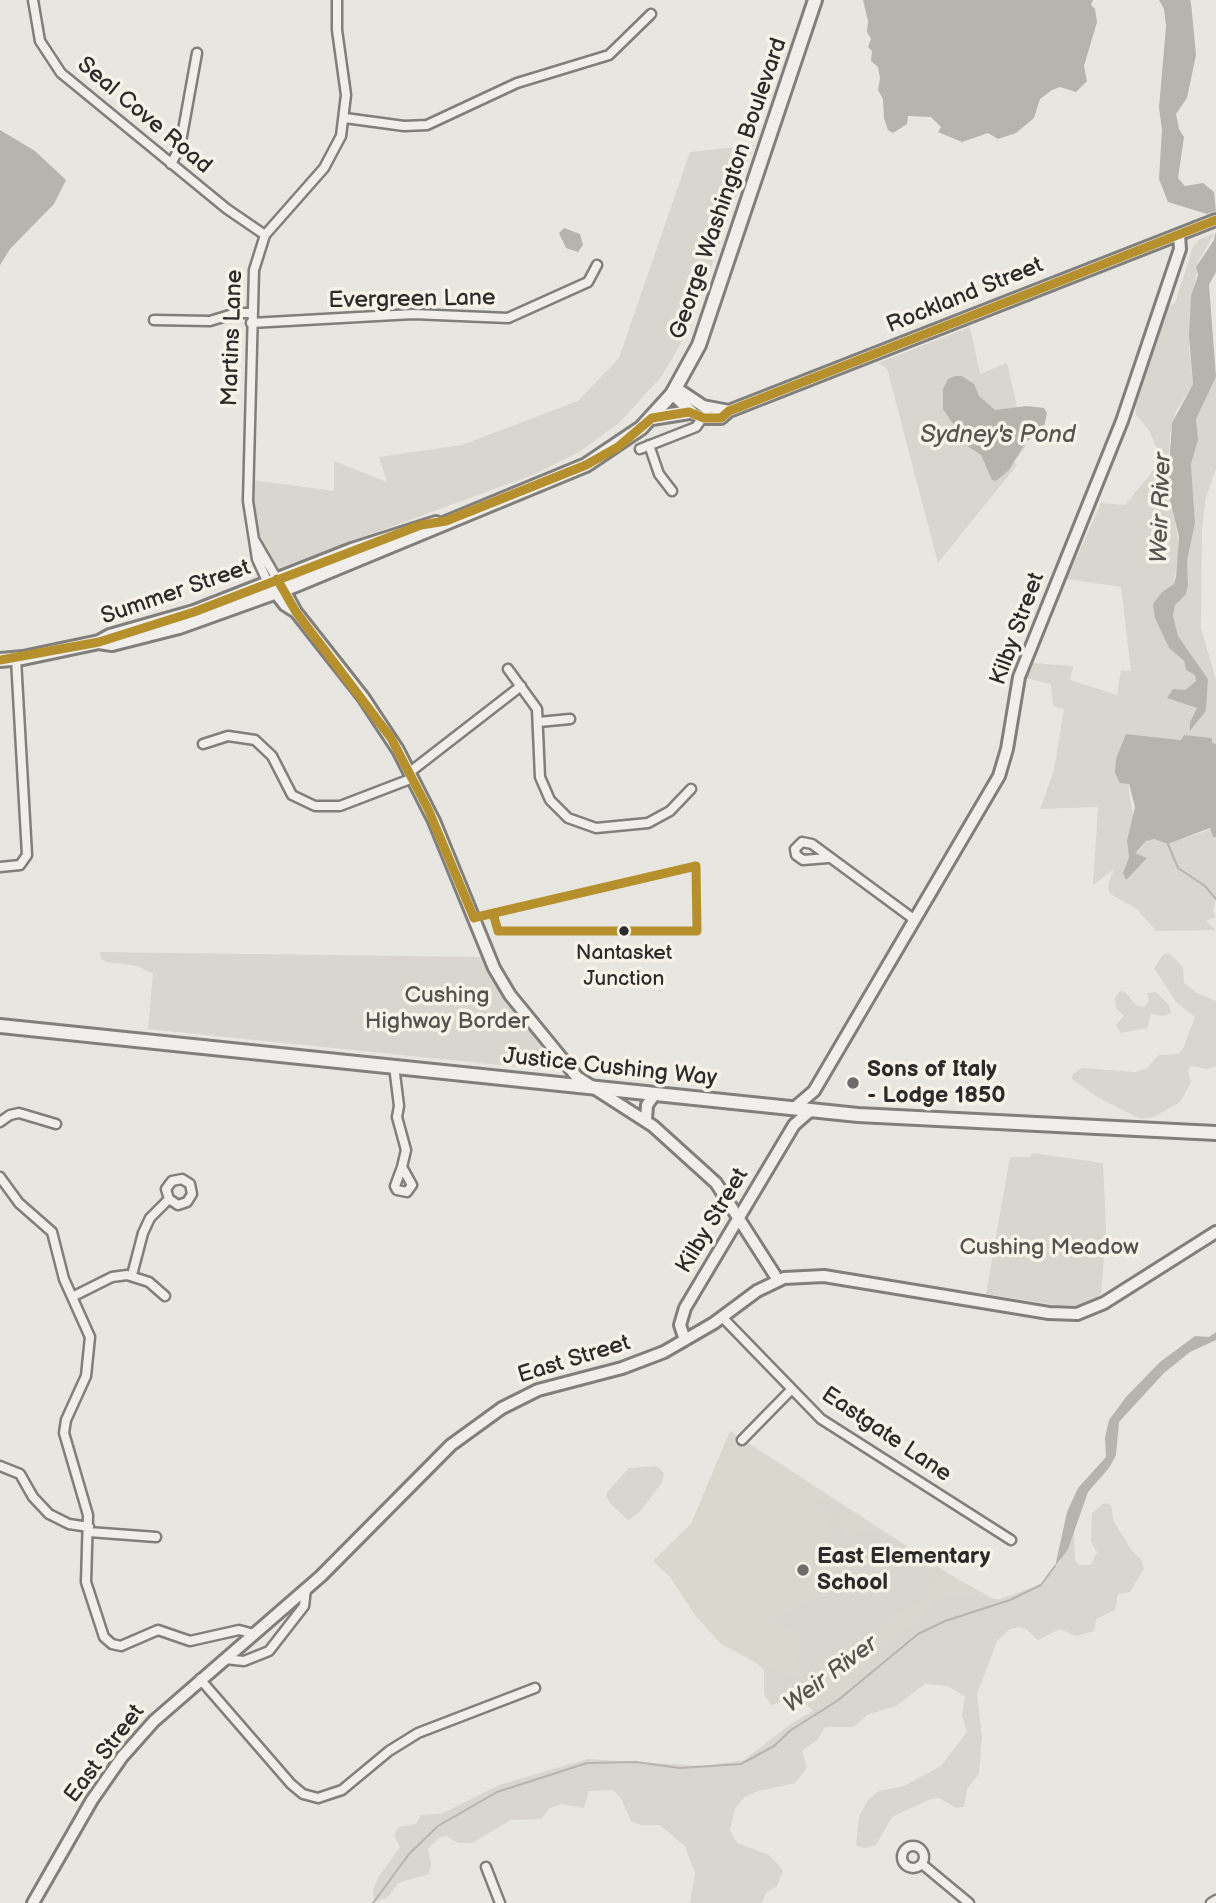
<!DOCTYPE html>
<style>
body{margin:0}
canvas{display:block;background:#e8e6e0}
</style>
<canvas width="1216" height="1903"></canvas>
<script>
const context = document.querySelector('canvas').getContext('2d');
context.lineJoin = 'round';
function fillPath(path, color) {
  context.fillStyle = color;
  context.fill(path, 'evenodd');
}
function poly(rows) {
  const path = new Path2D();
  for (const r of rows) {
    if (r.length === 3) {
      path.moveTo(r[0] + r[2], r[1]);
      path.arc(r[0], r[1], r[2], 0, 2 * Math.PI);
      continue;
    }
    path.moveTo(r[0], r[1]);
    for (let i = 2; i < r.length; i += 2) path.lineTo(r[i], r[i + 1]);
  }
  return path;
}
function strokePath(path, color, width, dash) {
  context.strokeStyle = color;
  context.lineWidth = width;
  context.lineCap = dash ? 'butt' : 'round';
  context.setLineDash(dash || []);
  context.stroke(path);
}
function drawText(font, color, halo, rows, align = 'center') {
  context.font = font + ' "Balsamiq Sans",sans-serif';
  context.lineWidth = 7;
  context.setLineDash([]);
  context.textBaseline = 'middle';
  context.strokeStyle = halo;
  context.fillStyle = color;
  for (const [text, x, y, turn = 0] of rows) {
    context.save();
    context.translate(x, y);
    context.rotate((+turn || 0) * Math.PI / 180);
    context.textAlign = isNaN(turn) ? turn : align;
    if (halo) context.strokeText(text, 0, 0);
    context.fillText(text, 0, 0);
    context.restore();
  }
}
fillPath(poly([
 [730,1431,951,1575,995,1600,847,1687,821,1717,755,1662,721,1644,695,1615,670,1577,653,1561,691,1524]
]), '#dad7cf');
fillPath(poly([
 [754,145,689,329,662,376,619,423,579,452,535,474,279,568,273,567,254,519,252,480,334,491,334,461,387,482,379,457,462,445,578,401,619,358,690,152],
 [1215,233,1198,262,1191,305,1189,349,1193,384,1176,411,1170,434,1168,480,1179,546,1174,584,1162,592,1156,619,1169,648,1184,661,1186,670,1195,674,1196,681,1190,686,1185,690,1173,689,1168,697,1197,708,1192,729,1206,711,1208,679,1178,636,1173,615,1175,605,1188,585,1187,561,1195,523,1191,464,1198,440,1196,419,1216,377,1216,469,1206,497,1202,529,1201,628,1216,680,1216,744,1211,744,1212,738,1184,735,1182,740,1126,734,1129,792,1134,820,1127,841,1129,857,1123,873,1138,855,1135,853,1138,847,1146,841,1154,839,1168,844,1212,829,1213,837,1216,837,1216,898,1213,911,1216,917,1206,921,1216,930,1156,931,1136,908,1110,894,1108,884,1114,869,1093,885,1098,807,1040,809,1054,770,1064,709,1053,706,1051,684,1026,678,1033,663,1073,666,1070,680,1117,695,1121,670,1131,671,1121,587,1067,579,1101,503,1125,505,1156,467,1158,451,1149,430,1136,415,1135,401,1167,306,1175,303,1193,247,1200,239],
 [970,327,980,374,1007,363,1026,446,1014,462,1017,465,938,563,887,368,878,363],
 [100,952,482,957,494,983,550,1052,550,1063,539,1069,148,1029,153,974,138,966,107,962,101,959],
 [1169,953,1183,967,1184,983,1197,993,1216,1001,1216,1066,1208,1069,1190,1066,1188,1071,1191,1082,1180,1102,1154,1117,1141,1119,1099,1098,1072,1079,1073,1074,1082,1068,1135,1072,1147,1068,1159,1055,1178,1054,1183,1049,1195,1017,1176,1002,1154,968,1163,955],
 [1120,991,1125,992,1136,1005,1143,1007,1149,1002,1147,993,1156,992,1169,1005,1171,1013,1164,1016,1151,1014,1147,1028,1120,1033,1116,1025,1124,1016,1116,1008,1115,998],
 [1032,1153,1103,1163,1106,1229,1101,1295,1083,1305,1057,1305,986,1294,1010,1157,1030,1157],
 [658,1466,664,1474,662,1482,640,1512,628,1520,610,1503,606,1496,608,1491,629,1468],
 [809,1498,842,1505,839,1526,844,1536,874,1529,888,1540,901,1543,906,1554,933,1576,936,1583,924,1599,911,1608,902,1609,881,1625,876,1645,868,1657,857,1663,831,1661,805,1671,800,1669,796,1652,797,1642,791,1628,771,1623,824,1593,837,1579,840,1562,827,1515],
 [1104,1503,1111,1505,1114,1522,1132,1551,1141,1559,1144,1569,1130,1592,1118,1594,1115,1610,1096,1619,1094,1631,1076,1636,1060,1629,1038,1640,1025,1628,1019,1627,1010,1629,997,1641,977,1694,982,1737,979,1774,967,1789,964,1807,956,1808,939,1798,931,1799,892,1817,876,1845,864,1848,856,1845,859,1816,868,1800,879,1791,904,1786,941,1766,967,1732,962,1716,965,1697,948,1686,925,1684,896,1706,867,1715,854,1727,825,1727,818,1739,802,1751,807,1768,795,1783,758,1791,745,1797,735,1808,730,1830,737,1843,769,1855,783,1870,777,1886,766,1893,762,1903,690,1903,695,1873,685,1846,660,1825,641,1825,631,1821,621,1798,613,1790,589,1791,584,1808,561,1804,550,1808,541,1819,511,1820,472,1843,458,1843,446,1836,440,1837,428,1849,431,1864,429,1874,398,1883,388,1897,374,1903,373,1890,378,1878,400,1847,394,1835,399,1827,416,1824,421,1815,441,1814,499,1785,587,1759,704,1766,744,1760,792,1723,839,1696,888,1643,920,1619,938,1600,949,1597,1000,1599,1034,1587,1043,1582,1060,1562,1074,1532,1075,1561,1079,1565,1091,1565,1097,1552,1091,1542,1092,1513],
 [764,1666,794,1678,822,1667,834,1670,831,1676,819,1681,808,1693,771,1705,764,1694]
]), '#d8d6ce');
fillPath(poly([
 [863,0,1093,0,1091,5,1095,9,1097,22,1084,66,1087,81,1076,92,1060,87,1052,90,1040,99,1034,118,1016,133,998,139,988,133,962,142,938,132,941,127,931,117,908,116,907,124,893,133,888,130,884,118,883,99,878,90,880,78,878,67,871,61,872,51,868,47,871,39,867,32,868,21],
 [1159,0,1190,0,1191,3,1196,55,1187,98,1176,114,1179,129,1184,137,1178,178,1185,186,1203,183,1214,192,1216,211,1207,214,1168,202,1159,179,1162,130,1159,108,1166,26,1164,9],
 [0,130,35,151,66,180,54,204,10,249,0,265],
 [564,228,580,234,583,245,578,252,566,248,559,233],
 [1216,231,1216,272,1209,285,1216,377,1196,419,1198,440,1191,464,1195,523,1187,561,1188,585,1186,594,1175,605,1173,615,1178,636,1208,679,1206,711,1190,731,1190,722,1197,708,1167,698,1173,689,1185,690,1190,686,1196,681,1195,675,1186,670,1184,661,1169,648,1155,618,1153,604,1162,592,1174,584,1176,577,1179,537,1164,474,1169,468,1172,423,1193,384,1189,337,1191,296,1198,275,1196,267,1214,240],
 [955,376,962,376,974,384,979,396,995,410,1027,406,1044,408,1047,413,1044,427,1026,442,1009,470,996,481,992,480,981,455,957,439,958,431,943,409,943,389,948,379],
 [1126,734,1181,740,1184,735,1212,738,1212,743,1216,744,1216,837,1213,837,1210,828,1168,844,1154,839,1146,841,1135,853,1147,858,1126,880,1123,873,1129,857,1127,841,1135,807,1129,784,1120,783,1115,773,1116,759],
 [1216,1332,1216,1340,1190,1352,1164,1373,1119,1422,1116,1455,1109,1468,1088,1492,1068,1549,1055,1567,1067,1512,1078,1488,1106,1457,1105,1438,1109,1420,1126,1397,1160,1362,1195,1336,1209,1337]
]), '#b7b4ae');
strokePath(poly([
 [1168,844,1178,868,1205,886,1216,899],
 [373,1903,409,1854,438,1826,497,1792,587,1763,636,1762,680,1768,741,1764,774,1746,791,1730,837,1701,918,1634,945,1621,1010,1600,1041,1585,1055,1566]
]), '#b7b4ae', 2);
const street = poly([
 [33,0,40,41,61,73,227,209,265,235],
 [345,118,404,126,427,125,517,83,609,55,651,14],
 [171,164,180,147,197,53],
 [154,320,210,321,236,313,251,313],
 [251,323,413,314,508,318,588,282,597,265],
 [649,445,659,474,672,491],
 [640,449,696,427,706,413],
 [255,541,277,579],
 [268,583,257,559,248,501,254,270,265,235,324,168,341,136,346,95,337,30,337,0],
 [508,669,537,709,540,777,550,800,568,818,596,828,648,823,670,811,691,789],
 [539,722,570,719],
 [203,744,228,736,255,740,272,756,292,795,315,806,340,806,413,778],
 [410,772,521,686],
 [828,858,803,860,796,855,795,849,802,842,812,844,915,920],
 [0,867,20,865,27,855,16,659],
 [394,1066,399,1106,397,1117,406,1150,402,1167,412,1185,407,1192,397,1190,395,1186,402,1167],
 [0,1122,10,1115,19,1113,56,1124],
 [0,1177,19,1203,52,1232,64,1279,90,1337,86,1376,66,1420,64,1433,88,1515,86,1582,104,1637,112,1644,121,1646,158,1630,190,1641,239,1630,254,1634],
 [132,1275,143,1233,150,1218,169,1199,178,1205,187,1202,192,1194,190,1184,182,1179,172,1181,166,1189,169,1199],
 [72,1297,112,1277,127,1275,149,1282,165,1296],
 [722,1317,821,1419,1011,1540],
 [742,1440,791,1390],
 [0,1466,20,1474,33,1497,49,1514,69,1524,89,1527],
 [89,1532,156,1537],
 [225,1659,244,1661,269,1651,304,1606,306,1589],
 [200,1679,291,1784,303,1794,318,1798,342,1790,389,1751,418,1733,535,1688],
 [913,1857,11],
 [922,1864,969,1903],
 [486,1867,500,1903],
 [1211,1903,1216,1900]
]);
const secondary = poly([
 [676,388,703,406,729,411],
 [672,394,694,414,704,418,721,418,729,411,1216,220],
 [280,583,296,612,363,697,398,750,434,821,494,968,510,995,577,1077,653,1126,716,1183,778,1280],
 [271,587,285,605,296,612],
 [794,1108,814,1091,999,776,1007,749,1019,677,1122,421,1180,249,1179,235],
 [646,1120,647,1105,655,1094],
 [685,1340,680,1325,685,1308,794,1125,811,1110],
 [33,1903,92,1800,122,1757,154,1721,321,1576,451,1445,502,1408,538,1390,622,1368,664,1352,714,1323,757,1291,784,1278,824,1276,1049,1313,1077,1314,1104,1303,1216,1232]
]);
const primary = poly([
 [652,418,689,412],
 [99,642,112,644,179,627,296,585,586,465,641,428,672,394,699,345,815,0],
 [0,660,23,658,99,642,110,636,194,612,352,550,436,523],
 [0,1026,858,1115,1216,1133]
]);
strokePath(street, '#807f7c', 13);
strokePath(secondary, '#807f7c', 16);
strokePath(primary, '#807f7c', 18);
strokePath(street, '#f0efeb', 8);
strokePath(secondary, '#f0efeb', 10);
strokePath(primary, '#f0efeb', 12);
strokePath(poly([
 [277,579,296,612,391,738,428,809,474,918],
 [0,660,99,642,194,612,421,525,446,521,586,465,618,447,652,418,689,412,704,418,721,418,729,411,1216,220],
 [493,913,498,931,697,931,696,866],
 [477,917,696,866]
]), '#b5902c', 9);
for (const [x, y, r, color] of [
 [624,931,6,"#2b2b2b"],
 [853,1083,7,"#6d6c6a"],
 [803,1570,7,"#6d6c6a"]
]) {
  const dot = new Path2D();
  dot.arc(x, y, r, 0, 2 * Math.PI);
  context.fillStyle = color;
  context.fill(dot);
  strokePath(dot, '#f7f3e8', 2.5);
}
drawText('21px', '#2b2b2b', '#f7f3e8', [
 ["Nantasket",624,954],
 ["Junction",624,980]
]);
drawText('23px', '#2b2b2b', '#f7f3e8', [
 ["Seal Cove Road",144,116,40],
 ["George Washington Boulevard",729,189,-71],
 ["Rockland Street",965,296,-22],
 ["Evergreen Lane",412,300,-1],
 ["Martins Lane",233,338,-88],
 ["Summer Street",176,593,-19],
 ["Kilby Street",1018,629,-70],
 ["Justice Cushing Way",610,1068,6],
 ["Kilby Street",713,1221,-59],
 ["East Street",574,1360,-17],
 ["Eastgate Lane",886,1435,34],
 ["East Street",105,1754,-53]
]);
drawText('23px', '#535250', '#f7f3e8', [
 ["Cushing",447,996],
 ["Highway Border",447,1022],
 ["Cushing Meadow",1049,1248]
]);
drawText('bold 23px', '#2b2b2b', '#f7f3e8', [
 ["Sons of Italy",867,1070],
 ["- Lodge 1850",867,1096],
 ["East Elementary",817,1557],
 ["School",817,1583]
], 'left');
drawText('italic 24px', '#555451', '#f7f3e8', [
 ["Sydney's Pond",998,436],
 ["Weir River",1162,508,-88],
 ["Weir River",831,1675,-37]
]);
</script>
